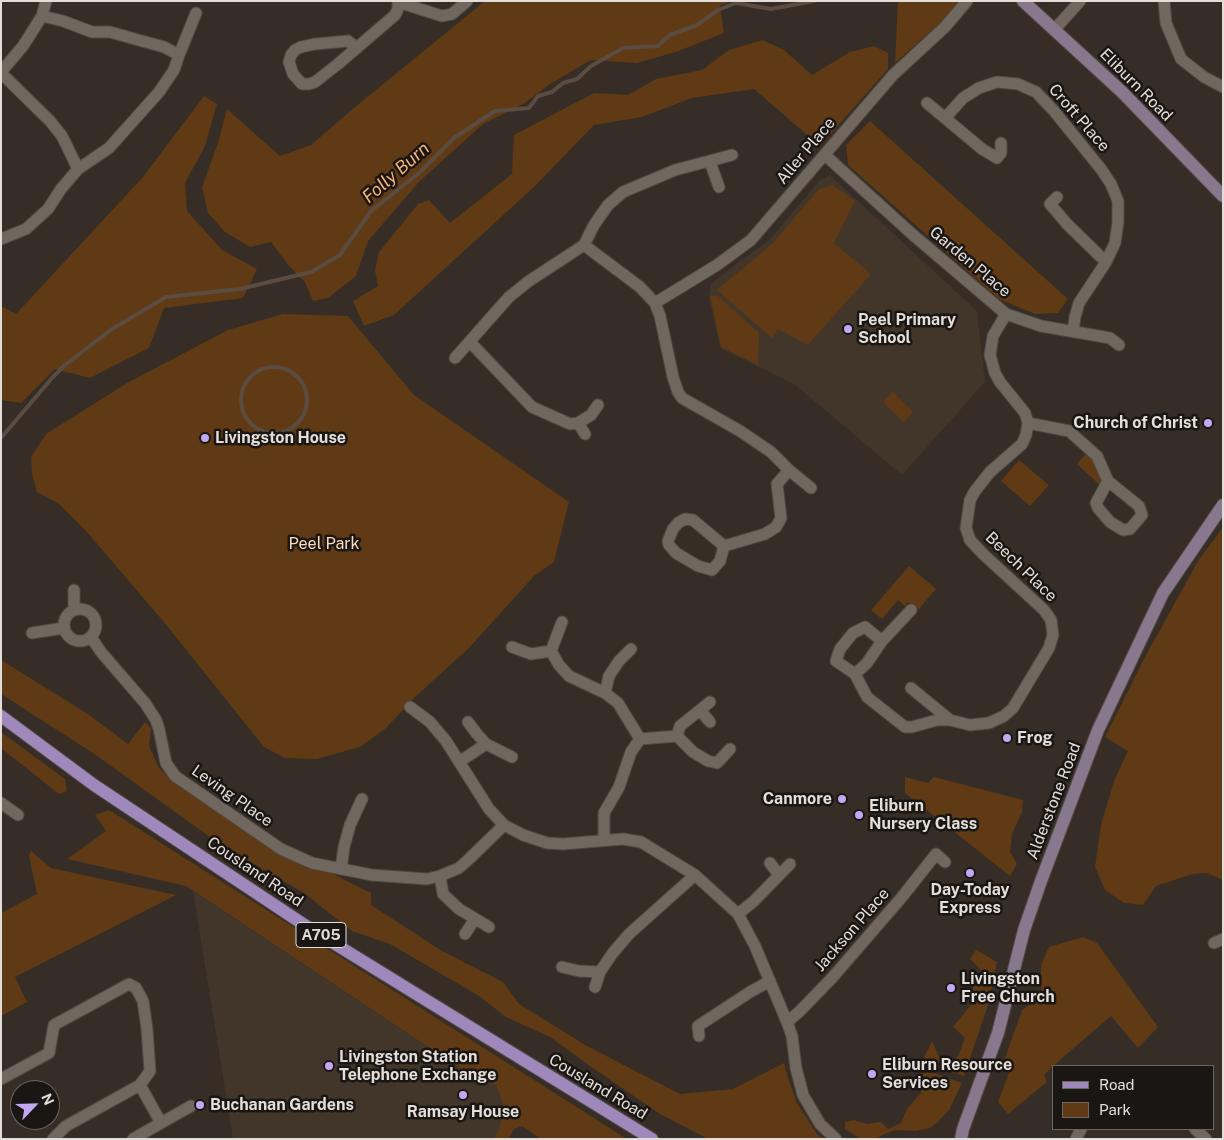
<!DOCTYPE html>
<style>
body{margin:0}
#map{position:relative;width:1224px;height:1140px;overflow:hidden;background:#362d26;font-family:"Public Sans",sans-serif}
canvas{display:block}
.frame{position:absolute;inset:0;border:2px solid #e3ded9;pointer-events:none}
.legend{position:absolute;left:1052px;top:1065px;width:162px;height:65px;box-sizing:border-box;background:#1a1613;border:1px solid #6a6662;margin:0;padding:6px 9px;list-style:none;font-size:15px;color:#e3ded9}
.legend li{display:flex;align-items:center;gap:10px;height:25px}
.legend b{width:25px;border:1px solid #6a6662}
.north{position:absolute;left:10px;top:1080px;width:50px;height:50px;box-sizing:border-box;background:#1a1613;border:1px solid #6a6662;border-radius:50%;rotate:66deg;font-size:14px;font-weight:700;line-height:20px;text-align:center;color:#e3ded9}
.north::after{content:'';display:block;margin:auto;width:18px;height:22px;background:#c2a8f3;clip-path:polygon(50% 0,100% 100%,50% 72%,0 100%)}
</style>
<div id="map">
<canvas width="1224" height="1140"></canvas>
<div class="frame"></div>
<ul class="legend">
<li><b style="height:6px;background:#9f88bb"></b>Road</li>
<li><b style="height:14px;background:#5f3a14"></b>Park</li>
</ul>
<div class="north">N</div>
</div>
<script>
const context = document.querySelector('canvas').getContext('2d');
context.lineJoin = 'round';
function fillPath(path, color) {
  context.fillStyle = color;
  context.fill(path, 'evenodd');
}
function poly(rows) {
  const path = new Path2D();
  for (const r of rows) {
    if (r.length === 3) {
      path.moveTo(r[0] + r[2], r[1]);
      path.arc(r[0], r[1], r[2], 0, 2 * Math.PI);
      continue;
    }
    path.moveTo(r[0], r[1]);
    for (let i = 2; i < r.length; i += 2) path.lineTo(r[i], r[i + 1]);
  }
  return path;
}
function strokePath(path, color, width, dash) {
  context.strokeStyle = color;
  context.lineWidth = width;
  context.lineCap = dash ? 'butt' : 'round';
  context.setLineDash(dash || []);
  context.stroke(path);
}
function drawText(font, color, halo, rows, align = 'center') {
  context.font = font + ' "Public Sans",sans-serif';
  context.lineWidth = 5;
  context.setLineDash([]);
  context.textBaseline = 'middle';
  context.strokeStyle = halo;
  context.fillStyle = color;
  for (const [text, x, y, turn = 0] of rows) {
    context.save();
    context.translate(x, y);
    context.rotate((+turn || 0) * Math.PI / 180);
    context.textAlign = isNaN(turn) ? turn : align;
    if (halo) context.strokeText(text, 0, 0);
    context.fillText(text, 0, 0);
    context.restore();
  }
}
fillPath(poly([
 [830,175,977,311,985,382,902,475,794,384,720,348,709,296,711,283,770,239,820,180],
 [193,891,466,1072,496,1085,503,1103,499,1130,493,1139,233,1139]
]), '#42352a');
fillPath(poly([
 [485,1,731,1,720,6,724,33,676,52,637,63,591,60,550,84,525,103,483,124,420,181,368,241,356,276,328,298,313,301,305,282,289,266,271,242,250,247,225,232,208,213,202,187,218,143,227,109,280,156,311,145,355,107],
 [898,1,959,1,940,23,895,63],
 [762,40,784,50,812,75,850,52,874,46,888,53,888,69,820,146,754,89,692,98,642,117,594,125,534,187,394,315,364,326,353,301,378,286,375,271,379,252,418,204,429,200,450,223,512,174,514,135,594,93,628,95,656,79,702,70,729,50],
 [204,96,217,104,205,146,185,183,187,211,222,250,257,269,243,298,164,308,149,348,90,378,55,369,21,403,1,400,1,308,3,307,16,314,143,177],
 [870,121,1068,299,1058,313,1035,314,999,299,848,165,846,145],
 [833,185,855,201,834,243,871,274,808,345,778,329,772,338,717,290,772,244,819,189],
 [710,296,718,296,759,333,758,365,721,347],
 [283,314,348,316,414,395,569,502,554,562,534,576,468,649,415,697,386,728,360,747,317,759,285,758,264,747,168,627,87,532,58,503,37,492,32,474,31,457,46,434,127,383,228,330],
 [893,392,913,412,904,422,883,402],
 [1087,452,1097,461,1103,485,1102,487,1077,464],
 [1019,460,1049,485,1030,506,1001,481],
 [1223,527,1223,880,1207,873,1193,874,1156,886,1143,905,1124,903,1105,890,1095,867,1101,825,1114,781,1128,751,1105,737,1145,657,1198,561],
 [909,566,936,589,918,610,908,602,905,606,898,600,882,619,871,610],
 [1,660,88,714,128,744,145,722,151,728,149,746,158,766,170,780,278,853,306,868,329,872,371,893,371,905,442,951,503,982,519,1004,587,1046,680,1094,733,1089,784,1063,786,1072,797,1103,817,1134,823,1139,708,1139,660,1114,590,1066,550,1037,506,1017,479,996,390,944,352,931,304,893,221,845,93,753,1,694],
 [1,732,65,779,67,791,59,794,1,748],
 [905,777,928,783,934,777,1023,800,1022,812,1012,834,1010,852,1017,864,1010,876,905,793],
 [109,810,627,1139,541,1139,522,1126,514,1129,508,1139,493,1139,499,1130,503,1104,496,1085,466,1072,186,886,67,859,106,831,95,815],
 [31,851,51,868,176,895,15,977,27,1002,1,1016,1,913,37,894,29,855],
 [1083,937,1097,943,1158,1027,1138,1048,1111,1016,1053,1066,1044,1075,1047,1082,1008,1114,998,1102,1011,1068,1005,1058,1022,1010,1041,997,1041,965,1049,947],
 [976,950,997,962,988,1005,964,1076,934,1067,920,1066,932,1041,939,1057,947,1063,958,1056,965,1038,953,1027,973,1002,973,985,983,972,970,959],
 [917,1073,935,1073,962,1083,949,1110,938,1122,930,1128,916,1131,894,1130,874,1139,861,1139,845,1129,845,1122,854,1120,867,1124,881,1122,888,1129,901,1123,907,1109,921,1093]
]), '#5f3a14');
strokePath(poly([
 [274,400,33],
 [1,438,52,378,66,364,112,329,166,297,240,289,311,272,340,255,371,211,419,173,454,138,495,111,529,108,538,96,552,92,563,83,577,79,591,66,623,48,658,46,670,35,697,25,718,10,736,3,771,9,814,1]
]), '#5a4c41', 4);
const street = poly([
 [1164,1,1166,23,1181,59,1204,77,1223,87],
 [398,2,442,16,452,14,467,1],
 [1055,29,1080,1],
 [357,48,348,41,315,44,301,47,295,50,291,55,289,62,293,74,302,84,309,84,315,82,338,64,395,15,398,9,398,1],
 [179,55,196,13],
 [1,72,23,46,42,16,46,1],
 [1,73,50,121,62,136,78,169],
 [927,103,982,149,997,158,1001,153,1001,143],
 [946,117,963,98,979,88,997,82,1018,84,1036,92,1054,111,1101,169,1111,184,1118,201,1118,222,1115,243,1106,262,1079,303,1075,317,1073,331],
 [825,155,912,234,1006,314,1041,326,1110,338,1119,345],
 [710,162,719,187],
 [1057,197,1050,204,1067,224,1106,262],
 [1,239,26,229,48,209,61,189,78,169,109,148,159,92,174,70,179,55,164,47,142,41,110,32,92,32,63,21,42,16],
 [584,245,640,287,655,303,660,316,673,377,678,392,682,398,740,431,771,452,789,470,777,484,781,518,776,527,765,534,724,546],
 [655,303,717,265,751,240,893,75,945,27,967,1],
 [470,342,532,407,570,424,578,423,591,415,598,405],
 [455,358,509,297,529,281,584,245,594,225,608,205,623,192,675,170,732,155],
 [578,423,585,434],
 [1028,423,1069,431,1097,456,1108,481],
 [789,470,811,488],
 [1108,481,1139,506,1142,515,1130,529,1123,530,1110,522,1098,508,1096,503,1108,481],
 [685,519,693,520,724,546,720,561,712,570,698,566,676,553,669,545,668,541,673,529,678,523,685,519],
 [80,625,16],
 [74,610,74,590],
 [32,633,64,628],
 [91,637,101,652,145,703,156,720,159,729,166,763,175,776,281,849,312,863,372,875,427,879,440,876,459,868,468,860,504,825],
 [882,641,865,627,853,633,840,649,836,661,855,674,867,663,882,641,911,610],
 [512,647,531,654,551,651,559,665,569,676,605,693,618,703,640,739,631,752,619,787,604,813,604,840],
 [551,651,562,622],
 [855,674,867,697,905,727,912,727,937,720,950,720],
 [911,688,950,720,970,725,989,723,1004,716,1013,708,1049,648,1053,635,1051,620,1044,610,983,554,970,540,966,528,970,500,975,491,990,472,1022,444,1026,435,1028,423,1025,413,1000,382,995,373,990,355,993,336,1006,314],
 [605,693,609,676,619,661,631,649],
 [410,707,430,722,446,741,489,809,504,825,523,835,547,843,563,844,623,839,641,842,695,875,738,914,755,946,787,1022,792,1036,796,1068,803,1095,820,1124,836,1139],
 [700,710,710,722],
 [677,736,693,752,708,761,717,763,730,749],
 [640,739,677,736,680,726,710,702],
 [486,744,512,757],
 [459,762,486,744,477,734,468,722],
 [1,803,18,815],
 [770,863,779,875],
 [341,869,344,847,350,825,362,799],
 [440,876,443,894,459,909,489,927],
 [738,914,754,901,790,864],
 [465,934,475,919],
 [1214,943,1223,939],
 [562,967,579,971,600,972],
 [595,987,600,972,612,954,629,934,695,875],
 [787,1022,799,1012,832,978,902,897,936,854,945,862],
 [699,1036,698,1026,750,992,770,981],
 [1,1079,49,1053,54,1025,129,984,136,988,143,1001,147,1029,150,1071,140,1085,66,1126,53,1139],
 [161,1123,191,1106],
 [1195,1129,1206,1139],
 [133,1139,161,1123,140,1085],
 [1076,1139,1081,1129]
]);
const secondary = poly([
 [1023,1,1122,92,1223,196],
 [961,1139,963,1129,998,1033,1024,930,1041,881,1098,730,1163,593,1223,505]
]);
const primary = poly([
 [1,716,94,785,309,928,652,1139]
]);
strokePath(street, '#504a44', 13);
strokePath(secondary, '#504a44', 14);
strokePath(primary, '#504a44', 14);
strokePath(street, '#70675f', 11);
strokePath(secondary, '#88788d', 12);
strokePath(primary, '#9f88bb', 12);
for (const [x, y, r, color] of [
 [848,329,5,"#c2a8f3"],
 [1208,423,5,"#c2a8f3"],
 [205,438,5,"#c2a8f3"],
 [1007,738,5,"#c2a8f3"],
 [842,799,5,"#c2a8f3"],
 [859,815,5,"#c2a8f3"],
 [970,873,5,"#c2a8f3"],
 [951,988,5,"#c2a8f3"],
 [329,1066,5,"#c2a8f3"],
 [872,1074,5,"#c2a8f3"],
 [463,1095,5,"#c2a8f3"],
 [200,1105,5,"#c2a8f3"]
]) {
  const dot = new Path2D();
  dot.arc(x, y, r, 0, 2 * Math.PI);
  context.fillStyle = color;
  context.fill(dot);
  strokePath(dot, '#1a1613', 2);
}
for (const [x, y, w] of [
 [321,935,50]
]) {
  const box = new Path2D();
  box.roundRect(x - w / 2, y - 12.5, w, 25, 4);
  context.fillStyle = '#1a1613';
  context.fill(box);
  strokePath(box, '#e3ded9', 1);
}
drawText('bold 15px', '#e3ded9', null, [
 ["A705",321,935]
]);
drawText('16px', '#e3ded9', '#1a1613', [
 ["Eliburn Road",1136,85,45],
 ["Croft Place",1079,118,49],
 ["Aller Place",806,151,-50],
 ["Garden Place",970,262,40],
 ["Beech Place",1021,567,44],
 ["Leving Place",232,796,35],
 ["Alderstone Road",1054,801,-69],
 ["Cousland Road",255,872,34],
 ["Jackson Place",852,930,-49],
 ["Cousland Road",598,1087,31]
]);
drawText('bold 16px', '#e3ded9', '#1a1613', [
 ["Peel Primary",858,320],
 ["School",858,338],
 ["Church of Christ",1198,423,"right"],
 ["Livingston House",215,438],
 ["Frog",1017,738],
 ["Canmore",832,799,"right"],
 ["Eliburn",869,806],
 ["Nursery Class",869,824],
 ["Day-Today",970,890,"center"],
 ["Express",970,908,"center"],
 ["Livingston",961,979],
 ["Free Church",961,997],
 ["Livingston Station",339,1057],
 ["Telephone Exchange",339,1075],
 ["Eliburn Resource",882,1065],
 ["Services",882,1083],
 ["Buchanan Gardens",210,1105],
 ["Ramsay House",463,1112,"center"]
], 'left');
drawText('16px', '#fedbbe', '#1a1613', [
 ["Peel Park",324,544]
]);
drawText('italic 18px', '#f6b376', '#1a1613', [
 ["Folly Burn",396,173,-41]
]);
</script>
